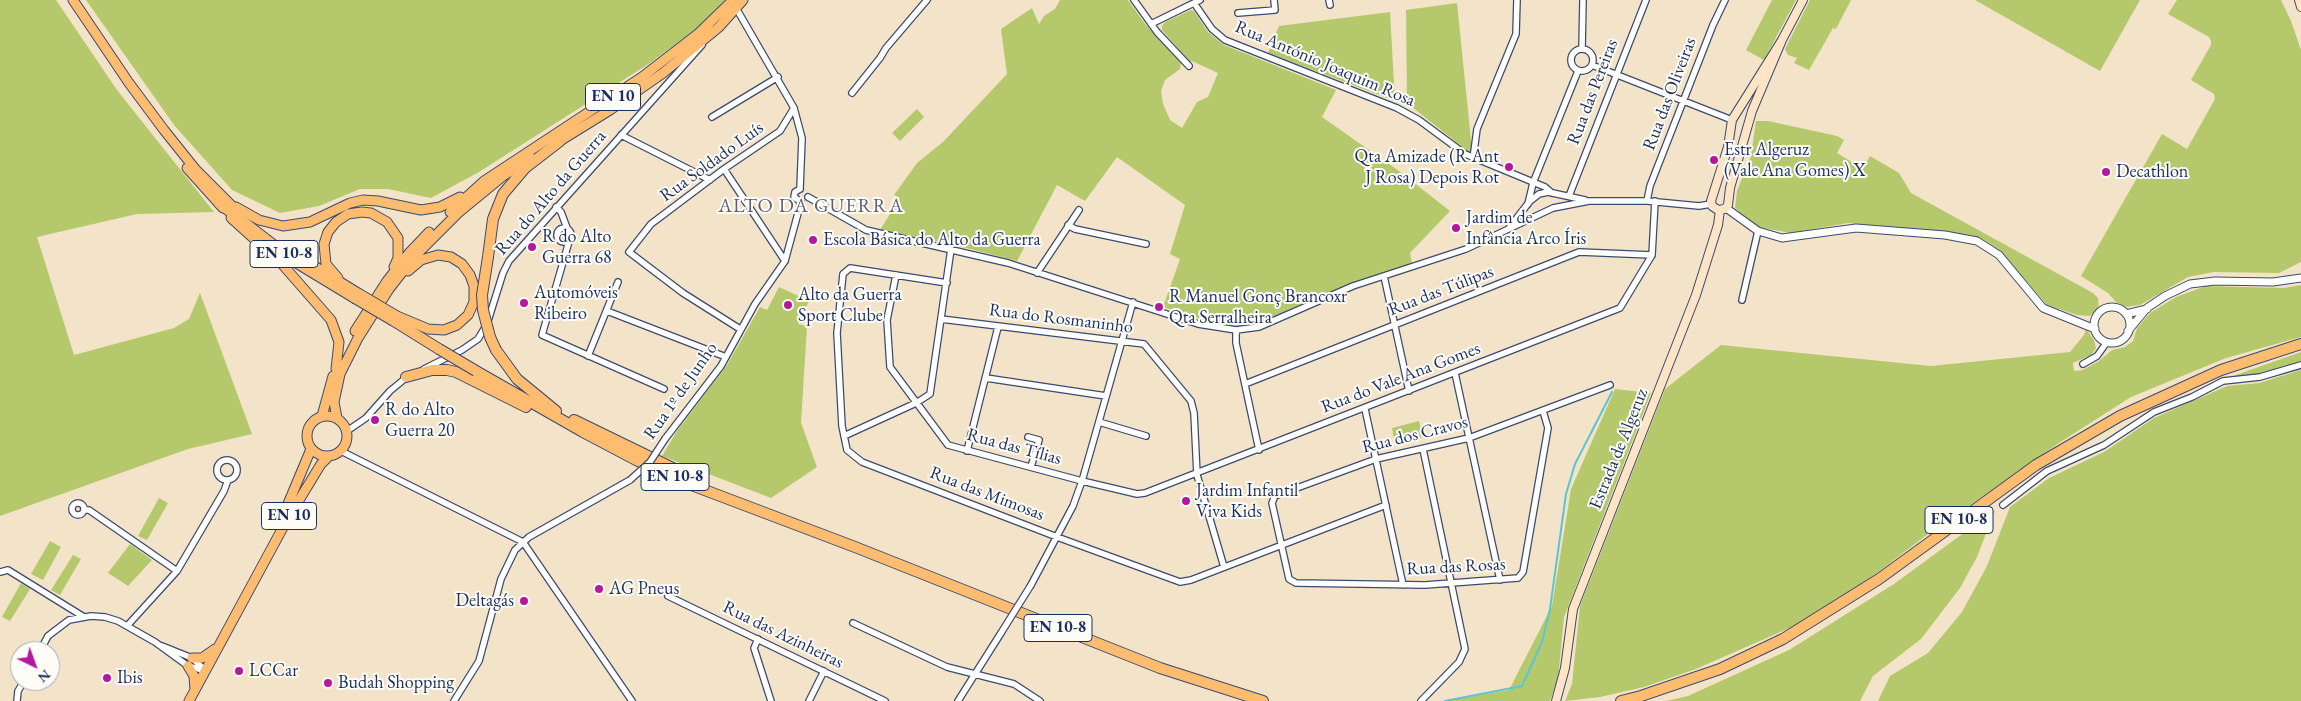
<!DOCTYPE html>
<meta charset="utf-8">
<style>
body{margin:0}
#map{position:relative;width:2301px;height:701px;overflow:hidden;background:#f3e3c8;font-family:"EB Garamond",serif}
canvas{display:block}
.north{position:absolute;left:10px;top:641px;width:50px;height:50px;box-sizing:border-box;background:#fdfcf7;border:1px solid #a3aaba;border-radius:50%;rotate:138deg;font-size:14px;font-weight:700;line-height:20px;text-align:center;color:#1b2f5e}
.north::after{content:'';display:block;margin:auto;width:18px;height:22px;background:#b5179e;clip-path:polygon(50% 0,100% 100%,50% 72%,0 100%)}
</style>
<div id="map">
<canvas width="2301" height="701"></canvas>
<div class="north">N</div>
</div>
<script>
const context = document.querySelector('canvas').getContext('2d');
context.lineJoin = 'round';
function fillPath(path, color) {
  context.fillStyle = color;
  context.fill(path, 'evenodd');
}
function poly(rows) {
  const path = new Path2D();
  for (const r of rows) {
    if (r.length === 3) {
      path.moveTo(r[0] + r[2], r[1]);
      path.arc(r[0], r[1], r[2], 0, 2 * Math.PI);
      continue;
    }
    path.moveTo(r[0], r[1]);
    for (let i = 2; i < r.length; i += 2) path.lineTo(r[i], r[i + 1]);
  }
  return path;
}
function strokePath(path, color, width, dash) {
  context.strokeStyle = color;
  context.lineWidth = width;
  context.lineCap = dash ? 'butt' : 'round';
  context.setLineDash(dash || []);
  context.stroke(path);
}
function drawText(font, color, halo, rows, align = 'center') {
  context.font = font + ' "EB Garamond",serif';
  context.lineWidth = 4;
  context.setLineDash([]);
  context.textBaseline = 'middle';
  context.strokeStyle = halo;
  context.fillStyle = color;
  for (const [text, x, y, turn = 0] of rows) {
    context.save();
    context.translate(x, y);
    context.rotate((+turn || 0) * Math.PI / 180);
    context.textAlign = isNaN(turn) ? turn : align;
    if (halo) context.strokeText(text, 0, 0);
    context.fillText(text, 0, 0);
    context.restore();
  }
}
fillPath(poly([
 [0,0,56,0,117,90,214,212,137,214,37,237,74,355,174,328,189,319,200,293,252,434,188,449,0,516],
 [86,0,725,0,697,28,650,63,479,172,431,198,388,189,360,189,319,206,280,213,232,190,174,125],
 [1060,0,1128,0,1145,24,1181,62,1180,69,1165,80,1161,91,1163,104,1170,120,1182,128,1197,102,1208,97,1218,73,1192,61,1190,62,1162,30,1162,26,1165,22,1191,10,1194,11,1208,32,1224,45,1336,90,1322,117,1399,171,1450,211,1410,253,1412,263,1312,299,1262,322,1240,326,1215,324,1163,307,1180,259,1170,254,1185,205,1117,157,1085,201,1057,185,1017,261,951,244,880,230,900,198,894,195,917,163,943,142,1007,74,1001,29,1032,8,1039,24,1044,16,1055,9],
 [1772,0,1796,0,1764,60,1746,50],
 [1810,0,1851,0,1836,29,1833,28,1809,70,1794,63,1797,58,1788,55,1785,49],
 [1975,0,2140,0,2100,71],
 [2177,0,2281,0,2291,21,2301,50,2301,262,2279,273,2214,272,2188,277,2140,305,2126,307,2116,302,2108,293,2081,276,2162,134,2187,149,2215,99,2214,94,2191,80,2211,45,2211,41,2209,37,2168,14],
 [1457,3,1472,150,1470,153,1407,103,1406,10],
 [1390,12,1395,101,1268,53,1279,26],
 [917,109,924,117,900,141,892,133],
 [1756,121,1768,121,1837,136,1844,140,1837,153,1863,169,1870,156,1899,173,1911,193,2093,293,2098,298,2099,310,2089,316,2077,315,2047,305,2000,250,1983,239,1974,236,1848,223,1791,233,1758,227,1735,208,1737,191,1751,156],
 [2301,285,2301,337,2226,358,2131,397,2059,443,1924,537,1870,578,1794,626,1696,669,1644,687,1600,697,1565,701,1572,684,1580,606,1665,389,1721,345,1931,366,2070,352,2084,335,2086,329,2094,340,2096,348,2091,355,2073,363,2074,371,2083,370,2099,361,2112,350,2125,347,2133,341,2137,328,2150,313,2176,297,2206,286,2284,288],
 [779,287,809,301,798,324,807,326,801,423,817,467,771,498,662,456,677,431,727,365,760,307,767,310],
 [2301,352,2301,362,2251,376,2233,376],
 [2301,370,2301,701,1878,701,1890,676,1928,653,1962,612,1987,566,2010,507,2049,478,2104,452,2154,418,2227,386,2259,383],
 [1615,389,1651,393,1564,617,1558,679,1550,701,1444,701,1509,690,1552,606,1571,489],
 [1419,421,1423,437,1395,444,1392,428],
 [159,498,168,503,147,540,138,536],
 [1995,510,1977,557,1960,588,1921,639,1873,676,1860,701,1666,701,1688,696,1789,650,1894,584],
 [50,541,61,547,43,580,31,574],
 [130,544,152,560,128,586,108,573],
 [73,555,81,559,60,595,51,590],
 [21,583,30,589,10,621,2,617]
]), '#b5c96c');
strokePath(poly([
 [1445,701,1522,686,1542,642,1550,609,1566,494,1575,464,1612,392]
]), '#5ac6d2', 2);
const minor = poly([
 [1134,0,1157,32,1189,66],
 [1329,0,1330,5],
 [1194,3,1212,29,1225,40,1397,108,1419,120,1465,154,1545,187,1552,193],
 [736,8,794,108,802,138,800,189],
 [1238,13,1275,10,1274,0],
 [1151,24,1200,0],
 [1582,60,11],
 [1582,49,1583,0],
 [1592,65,1732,120],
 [852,93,880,58,886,48,927,0],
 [712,117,778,77],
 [621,135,710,180],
 [1473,159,1477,129,1516,34,1517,0],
 [724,169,785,261],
 [800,189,795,192,794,197,801,202],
 [1569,196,1646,0],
 [808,197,866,230,1008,263,1198,324,1236,330,1259,327,1353,286,1466,249,1553,208,1589,201,1647,201,1699,206,1711,204],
 [1647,201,1650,186,1713,25,1725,0],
 [1528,204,1533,183,1578,71],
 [556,207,561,212,567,228],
 [1068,225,1075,229,1146,244],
 [1509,228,1530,201,1539,194,1548,192,1585,200],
 [564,235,7],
 [570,238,542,335,664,389],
 [1037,273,1079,210],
 [896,275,887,320,890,367,948,445,1082,481,1137,494,1145,493,1620,308,1652,255,1655,201],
 [1384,276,1409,391],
 [947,283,850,268,843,274,837,333,842,426,847,450,862,462,1057,537,1180,582,1191,580,1386,505],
 [1742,300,1758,231],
 [607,311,726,357],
 [941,319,1144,344,1191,401,1194,413,1197,475,1224,567],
 [740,329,683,293,629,252,651,224,724,169,780,131,794,108],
 [1236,330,1236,343,1259,450],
 [588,356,618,282],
 [2083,364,2097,356,2107,342],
 [424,369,462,350,478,339,487,324,503,273,509,261,702,45],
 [1455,373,1500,580],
 [986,378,1106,396],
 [1245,384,1579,252,1652,255],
 [1365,409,1403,585],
 [1543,411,1548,428,1523,572,1518,578,1425,585,1296,583,1289,579,1272,503,1275,496,1376,459,1469,438,1610,385],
 [1099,422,1146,436],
 [347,431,366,418,390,391,407,377],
 [844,436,916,403,930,394,951,249],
 [1028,437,1039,440,1031,467],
 [665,439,721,366,755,304,785,261,801,202],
 [341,451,523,542,632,701],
 [967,451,998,327],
 [227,470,10],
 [78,509,6],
 [2003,505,2047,471,2104,445,2154,412,2192,397,2223,381,2260,377,2301,365],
 [85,510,89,510,177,571],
 [0,572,8,570,84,617],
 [1031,585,1073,506,1082,481,1133,302],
 [668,596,885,701],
 [853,623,947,667,1014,684,1040,701],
 [127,626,177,571,224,491,228,480],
 [758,639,754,648,771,701],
 [162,646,192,658,205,670],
 [40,651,48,636,69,620,91,616,105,617,118,621,155,642,188,666,206,671],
 [17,701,18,691,24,681],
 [454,701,479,661,501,579,515,550,529,537,630,480],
 [809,701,824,671],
 [958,701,1001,633],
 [1421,701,1459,662,1465,649,1423,449]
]);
const tertiary = poly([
 [1726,208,1758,231,1782,238,1856,228,1945,235,1977,241,1999,255,2043,308,2095,329],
 [2112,325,18],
 [2126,314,2147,309],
 [2128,331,2147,308,2165,296,2190,284,2215,281,2273,282,2301,278]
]);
const secondary = poly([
 [2299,0,2301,7],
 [1782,40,1752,111,1730,188,1728,205,1725,209,1718,210,1712,206,1711,201,1728,147,1732,120,1782,40,1803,0],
 [1556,701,1565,668,1573,609,1696,295,1718,225,1720,210]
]);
const primary = poly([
 [73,0,129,83,164,130,196,170,240,214],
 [555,144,610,110,663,73,719,27,743,0],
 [187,168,223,208],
 [236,207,259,220,283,226,310,222,350,203,363,200,378,201,421,210,440,207,460,197],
 [450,212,484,181,642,77,699,33,733,0],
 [231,218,282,264,331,320,339,342,336,369],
 [282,246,358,293],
 [338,278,326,264,324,244,328,232,336,222,348,214,362,212,371,213,387,222,398,238,398,258,394,267],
 [397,316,428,329,444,330,457,325,468,315,474,302,474,286,470,275,462,264,451,257,438,255,421,260,408,271],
 [355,331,387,281,410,252,429,232],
 [327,436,20],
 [322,416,333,376],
 [337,418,334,402,340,374,358,338,389,289,414,257,458,213,503,176,531,158],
 [280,523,311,449],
 [192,658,202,658,215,649],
 [188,666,194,676,195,690],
 [189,701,287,520,321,464,329,456]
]);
const trunk = poly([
 [219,203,294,261,355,298],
 [488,257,493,219,503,194,525,168,560,141],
 [394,321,439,349],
 [496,350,517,379,556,411],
 [476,371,583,432,638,461,694,486,855,547,1160,668,1263,701],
 [406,377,432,370,447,370,456,372,526,407],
 [574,420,689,476],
 [1621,701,1641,696,1720,669,1783,639,1879,579,2036,465,2120,416,2221,370,2301,344]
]);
strokePath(minor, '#3b4a6e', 8);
strokePath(tertiary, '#3b4a6e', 9);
strokePath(secondary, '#3b4a6e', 10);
strokePath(primary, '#3b4a6e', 11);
strokePath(trunk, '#3b4a6e', 12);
strokePath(minor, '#fff', 5.5);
strokePath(tertiary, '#fff', 7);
strokePath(secondary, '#ffe4c6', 8);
strokePath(primary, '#febc70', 9);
strokePath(trunk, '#febc70', 10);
const minorBridge = poly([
 [630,480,650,462,665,439],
 [1001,633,1031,585]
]);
const primaryBridge = poly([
 [358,293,397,316]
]);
const trunkBridge = poly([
 [488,257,482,295,483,310,490,337,496,350],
 [355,298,394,321],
 [439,349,476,371]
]);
strokePath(minorBridge, '#3b4a6e', 8, []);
strokePath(primaryBridge, '#3b4a6e', 11, []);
strokePath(trunkBridge, '#3b4a6e', 12, []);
strokePath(minorBridge, '#fff', 5.5);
strokePath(primaryBridge, '#febc70', 9);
strokePath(trunkBridge, '#febc70', 10);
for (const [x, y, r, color] of [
 [1714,160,5,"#b5179e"],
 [1509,167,5,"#b5179e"],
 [2106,172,5,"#b5179e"],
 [1456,228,5,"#b5179e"],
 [813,240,5,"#b5179e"],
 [532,247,5,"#b5179e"],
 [524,303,5,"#b5179e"],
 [788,305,5,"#b5179e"],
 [1159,307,5,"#b5179e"],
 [375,420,5,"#b5179e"],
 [1186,501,5,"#b5179e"],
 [599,589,5,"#b5179e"],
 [524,601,5,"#b5179e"],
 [239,671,5,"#b5179e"],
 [107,678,5,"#b5179e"],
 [328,683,5,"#b5179e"]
]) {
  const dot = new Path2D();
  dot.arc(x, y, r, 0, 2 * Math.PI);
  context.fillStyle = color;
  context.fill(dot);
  strokePath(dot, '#fdfcf7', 2);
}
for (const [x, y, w] of [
 [613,97,55],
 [284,254,68],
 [675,477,68],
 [289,516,55],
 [1959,520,68],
 [1058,628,68]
]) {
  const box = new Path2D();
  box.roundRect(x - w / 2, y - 13.5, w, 27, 4);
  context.fillStyle = '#fdfcf7';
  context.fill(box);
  strokePath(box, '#1b2f5e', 1);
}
drawText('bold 16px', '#1b2f5e', null, [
 ["EN 10",613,97],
 ["EN 10-8",284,254],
 ["EN 10-8",675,477],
 ["EN 10",289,516],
 ["EN 10-8",1959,520],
 ["EN 10-8",1058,628]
]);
drawText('18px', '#1b2f5e', '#fdfcf7', [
 ["Rua António Joaquim Rosa",1325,64,23],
 ["Rua das Pereiras",1593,92,-69],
 ["Rua das Oliveiras",1670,94,-69],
 ["Rua Soldado Luís",712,162,-36],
 ["Rua do Alto da Guerra",551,193,-49],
 ["Rua das Túlipas",1441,291,-21],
 ["Rua do Rosmaninho",1061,319,7],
 ["Rua do Vale Ana Gomes",1401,378,-21],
 ["Rua 1º de Junho",681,391,-55],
 ["Rua dos Cravos",1415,435,-14],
 ["Rua das Tílias",1014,447,15],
 ["Estrada de Algeruz",1619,449,-68],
 ["Rua das Mimosas",987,494,21],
 ["Rua das Rosas",1456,567,-3],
 ["Rua das Azinheiras",783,635,26]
]);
drawText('18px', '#1b2f5e', '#fdfcf7', [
 ["Estr Algeruz",1724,150],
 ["(Vale Ana Gomes) X",1724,171],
 ["Qta Amizade (R Ant",1499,157,"right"],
 ["J Rosa) Depois Rot",1499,178,"right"],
 ["Decathlon",2116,172],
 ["Jardim de",1466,218],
 ["Infância Arco Íris",1466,239],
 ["R do Alto",542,237],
 ["Guerra 68",542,258],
 ["Escola Básica do Alto da Guerra",823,240],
 ["Automóveis",534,293],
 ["Ribeiro",534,314],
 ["Alto da Guerra",798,295],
 ["Sport Clube",798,316],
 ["R Manuel Gonç Brancoxr",1169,297],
 ["Qta Serralheira",1169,318],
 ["R do Alto",385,410],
 ["Guerra 20",385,431],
 ["Jardim Infantil",1196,491],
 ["Viva Kids",1196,512],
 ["AG Pneus",609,589],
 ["Deltagás",514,601,"right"],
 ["LCCar",249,671],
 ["Ibis",117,678],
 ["Budah Shopping",338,683]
], 'left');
context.letterSpacing = '1px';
drawText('20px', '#5e5f70', '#fdfcf7', [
 ["ALTO DA GUERRA",811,207]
]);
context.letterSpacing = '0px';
</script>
